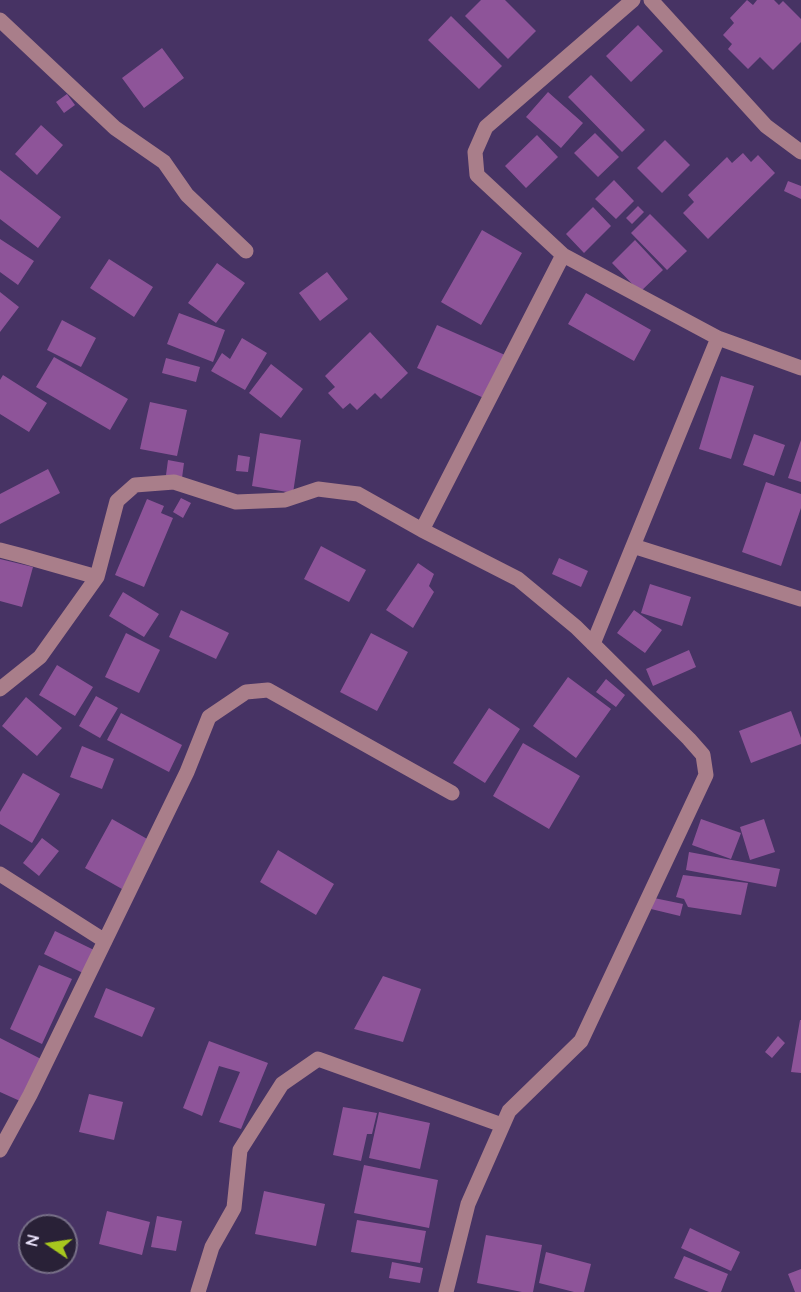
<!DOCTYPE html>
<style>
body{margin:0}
#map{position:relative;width:801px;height:1292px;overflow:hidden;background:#473364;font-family:Quicksand,sans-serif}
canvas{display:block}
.north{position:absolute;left:18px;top:1214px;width:60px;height:60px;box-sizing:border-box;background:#292137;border:2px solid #776f87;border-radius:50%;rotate:283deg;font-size:16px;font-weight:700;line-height:24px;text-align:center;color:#ede5fe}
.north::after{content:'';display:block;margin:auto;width:21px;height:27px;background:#a7c71e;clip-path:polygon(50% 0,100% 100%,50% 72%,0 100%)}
</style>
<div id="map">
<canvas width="801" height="1292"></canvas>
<div class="north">N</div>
</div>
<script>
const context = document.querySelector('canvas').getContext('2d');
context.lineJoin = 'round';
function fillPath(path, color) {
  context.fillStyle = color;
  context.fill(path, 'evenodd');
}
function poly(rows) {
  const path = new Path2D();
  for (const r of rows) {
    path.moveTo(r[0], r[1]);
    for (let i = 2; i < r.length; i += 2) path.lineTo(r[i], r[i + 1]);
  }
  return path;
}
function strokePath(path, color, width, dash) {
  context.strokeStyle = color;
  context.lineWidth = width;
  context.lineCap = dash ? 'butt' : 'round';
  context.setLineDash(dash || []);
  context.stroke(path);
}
fillPath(poly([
 [481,0,505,0,536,31,508,59,465,16],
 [747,0,753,5,757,0,774,0,779,5,783,1,801,19,801,42,773,70,760,57,748,69,728,49,732,44,723,35,734,23,730,18],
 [451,16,502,66,479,89,428,40],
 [638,25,663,51,631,82,606,56],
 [162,48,184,78,144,108,122,78],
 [591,75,645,130,622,152,568,97],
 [548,92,583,123,561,148,526,117],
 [67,94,75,105,64,113,56,102],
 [41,125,63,145,37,175,15,154],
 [595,133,619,157,598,177,574,153],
 [537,135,558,157,526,188,505,166],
 [665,140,690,165,662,193,637,168],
 [743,153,751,162,758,155,775,173,708,239,683,213,694,202,688,195,727,157,732,163],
 [0,170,61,217,38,248,0,219],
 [614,180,634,201,616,219,595,199],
 [788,181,801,186,801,199,784,191],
 [638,206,644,212,632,224,626,218],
 [593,207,611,226,584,253,566,234],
 [650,214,687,251,667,270,631,233],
 [482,230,522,253,481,325,441,302],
 [0,239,34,261,18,285,0,272],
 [635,240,663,270,640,292,612,263],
 [109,259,153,287,134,317,90,288],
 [217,263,245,283,216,323,188,303],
 [327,272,348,299,320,321,299,293],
 [0,292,19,307,0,332],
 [586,293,651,330,634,361,568,324],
 [179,313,225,330,213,362,167,344],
 [62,320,96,338,81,367,47,350],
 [437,325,505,355,486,399,417,368],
 [370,332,408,373,381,399,375,393,357,410,350,403,343,409,328,393,335,387,325,376],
 [242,338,267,353,245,390,211,371,222,353,230,359],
 [54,357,128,399,110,430,36,387],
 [166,358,200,367,196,382,162,373],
 [271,364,303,389,281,418,249,393],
 [3,375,47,403,29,432,0,414,0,380],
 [721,376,754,386,731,459,699,449],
 [150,402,187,410,177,456,140,449],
 [260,433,301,440,293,493,252,486],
 [754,434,785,445,774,476,743,465],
 [801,440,801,482,788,478],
 [238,455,250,457,248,472,236,471],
 [168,460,184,463,182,478,166,475],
 [48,469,60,493,0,524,0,494],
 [766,482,801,494,801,508,781,566,742,552],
 [181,498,191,503,183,518,173,512],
 [147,499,164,506,161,513,173,518,144,587,115,575],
 [321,546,366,570,349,602,304,579],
 [559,558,588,571,581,587,552,574],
 [0,559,33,567,22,607,0,601],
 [418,563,434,574,429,586,434,592,413,628,386,610],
 [650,584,691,597,682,626,641,613],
 [123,592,159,614,144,637,109,616],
 [181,610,229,633,216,659,169,637],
 [634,610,662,630,645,653,617,633],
 [126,633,160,650,139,693,105,677],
 [371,633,408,652,377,711,340,692],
 [689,650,696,667,653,686,646,669],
 [57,665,93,687,75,716,39,695],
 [568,677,611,709,576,758,533,726],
 [606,679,625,695,616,707,596,692],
 [96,696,118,708,100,738,79,726],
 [26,697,62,728,37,756,2,726],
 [489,708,520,729,485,783,453,763],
 [791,711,801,738,801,744,751,763,739,731],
 [121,713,182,745,169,772,107,740],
 [523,743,580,776,549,829,493,796],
 [82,746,114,759,102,789,70,777],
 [23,773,60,794,32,843,0,824,0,812],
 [112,819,149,840,122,889,85,868],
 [701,819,741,833,731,859,692,845],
 [764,819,775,852,750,860,740,827],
 [42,838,59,851,39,876,23,863],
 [278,850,334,884,316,915,260,882],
 [689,852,780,869,776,887,686,870],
 [683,875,748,883,741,915,688,907,684,899,676,897],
 [654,898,683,904,680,916,651,909],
 [55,931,94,950,83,973,44,954],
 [39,965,72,979,42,1044,10,1029],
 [383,976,421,989,403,1042,354,1029],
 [106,988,155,1008,142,1037,94,1017],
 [800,1020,801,1020,801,1073,791,1072],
 [778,1036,785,1043,772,1058,765,1052],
 [0,1038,41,1059,20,1101,0,1092],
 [209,1041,268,1063,241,1129,219,1122,240,1072,219,1066,202,1116,183,1108],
 [89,1094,123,1102,114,1140,79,1132],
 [343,1107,377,1113,372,1134,367,1134,361,1161,333,1155],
 [379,1112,430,1123,420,1169,369,1158],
 [364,1165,438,1180,429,1228,354,1213],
 [264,1191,325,1204,316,1246,255,1234],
 [107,1211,150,1222,142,1255,99,1244],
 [157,1216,182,1221,176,1251,151,1247],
 [357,1220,426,1231,420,1263,351,1252],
 [690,1228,740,1252,731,1271,681,1248],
 [486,1235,542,1245,533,1292,522,1292,477,1283],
 [546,1252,591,1264,584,1292,574,1292,539,1283],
 [684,1256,728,1274,721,1292,709,1292,674,1278],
 [392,1262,423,1268,420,1283,389,1278],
 [801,1269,801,1292,795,1292,788,1274]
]), '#8e5499');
strokePath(poly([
 [633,0,486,127,475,152,477,175,563,255,718,338,801,368],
 [651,0,766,126,801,152],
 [0,20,115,128,164,162,187,195,246,251],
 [422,530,563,255],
 [633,546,801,599],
 [0,550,23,556,97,577],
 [593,644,718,338],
 [0,689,40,657,97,577,117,501,135,485,174,482,236,502,285,500,318,489,358,494,422,530,518,579,576,627,689,739,703,755,706,775,581,1041,509,1111,468,1204,446,1292],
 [0,874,105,941],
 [0,1150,30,1095,187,772,209,717,246,692,268,690,452,793],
 [198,1292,212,1247,234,1208,240,1150,282,1084,318,1059,502,1125]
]), '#a97e8a', 15);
</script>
